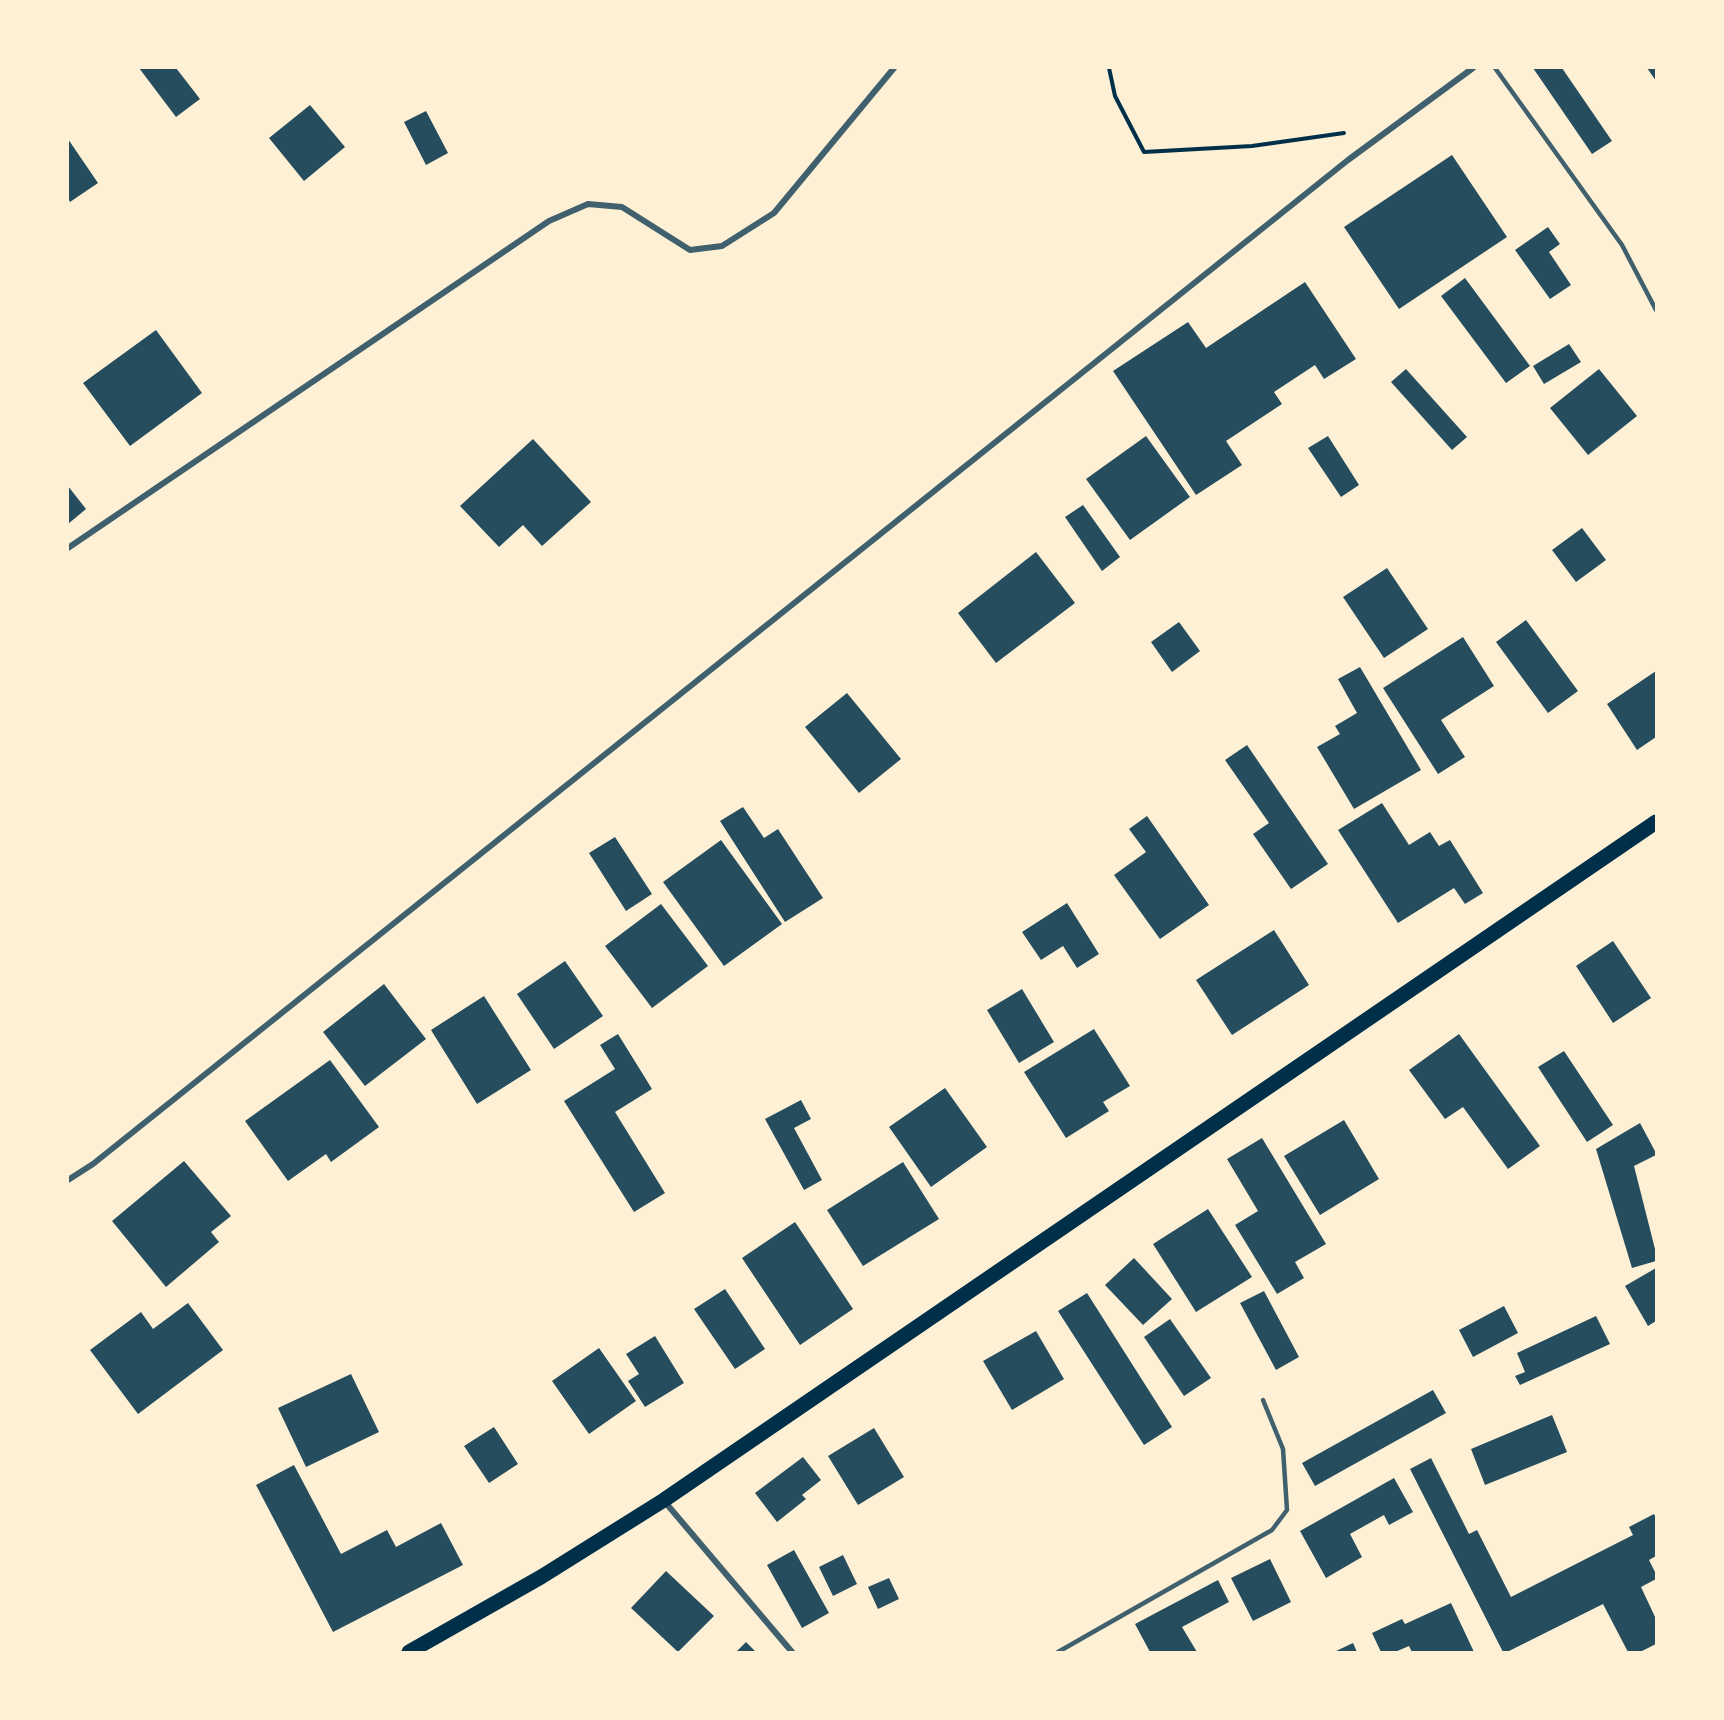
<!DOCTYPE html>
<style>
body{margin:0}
#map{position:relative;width:1724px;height:1720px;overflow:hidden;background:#fdf0d5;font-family:Lora,serif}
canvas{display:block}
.frame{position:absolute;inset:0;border:69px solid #fdf0d5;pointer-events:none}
</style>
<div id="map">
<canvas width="1724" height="1720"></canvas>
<div class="frame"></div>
</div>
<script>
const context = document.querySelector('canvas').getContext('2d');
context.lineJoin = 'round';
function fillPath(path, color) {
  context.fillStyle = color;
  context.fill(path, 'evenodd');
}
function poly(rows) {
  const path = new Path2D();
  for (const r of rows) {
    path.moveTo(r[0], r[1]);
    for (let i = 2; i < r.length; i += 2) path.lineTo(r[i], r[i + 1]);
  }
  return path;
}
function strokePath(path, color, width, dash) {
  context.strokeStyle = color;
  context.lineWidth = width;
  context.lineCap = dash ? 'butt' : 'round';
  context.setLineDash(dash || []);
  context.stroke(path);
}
fillPath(poly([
 [139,68,176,68,200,99,176,117],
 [1533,68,1562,68,1612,141,1592,154],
 [1647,68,1656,68,1656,81],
 [310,105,345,147,304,181,269,138],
 [426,111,448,153,426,165,404,122],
 [68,139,98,183,70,202,68,198],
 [1452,155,1507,237,1399,309,1344,227],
 [1548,227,1560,244,1549,252,1571,285,1550,299,1515,250],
 [1465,278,1530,366,1506,383,1441,296],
 [1305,282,1356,359,1324,379,1315,365,1274,392,1282,404,1226,441,1242,465,1196,495,1113,371,1188,322,1206,348],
 [156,330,202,393,130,446,83,383],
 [1569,344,1581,362,1544,384,1533,366],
 [1406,369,1467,437,1452,450,1391,382],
 [1599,369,1637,416,1588,455,1550,408],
 [1146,436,1190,497,1130,540,1086,479],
 [1328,436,1359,485,1341,497,1308,448],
 [533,439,591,502,542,546,523,525,499,547,460,506],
 [68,486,86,509,68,524],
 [1083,505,1120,557,1102,571,1065,517],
 [1582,528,1606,560,1576,582,1552,550],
 [1036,552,1075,603,996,663,958,613],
 [1387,568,1428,629,1384,658,1343,597],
 [1526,620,1578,691,1548,713,1496,642],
 [1179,622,1200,651,1172,672,1151,642],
 [1463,637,1494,686,1441,720,1465,757,1438,774,1383,688],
 [1360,667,1421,770,1354,809,1317,747,1340,734,1335,726,1357,713,1338,679],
 [1656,671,1656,737,1637,750,1607,704],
 [847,693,901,759,859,793,805,727],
 [1247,745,1328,864,1291,889,1253,834,1269,823,1225,760],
 [1382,803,1409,845,1430,832,1439,846,1450,840,1483,893,1465,904,1454,888,1398,923,1338,830],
 [743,807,764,838,778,829,823,898,785,922,720,821],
 [1147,816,1209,905,1160,939,1114,875,1146,852,1129,829],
 [615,837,652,894,626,911,589,853],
 [721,840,782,924,724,966,663,882],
 [1067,903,1099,954,1077,968,1063,946,1041,960,1022,932],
 [661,904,708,966,652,1008,605,946],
 [1274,930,1309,985,1232,1035,1196,980],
 [1613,941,1651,998,1613,1023,1576,966],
 [565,961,603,1016,554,1049,517,994],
 [384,984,426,1039,365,1086,323,1032],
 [1022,989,1054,1042,1019,1063,987,1010],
 [484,996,531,1070,477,1104,431,1030],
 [1094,1029,1130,1086,1103,1102,1109,1111,1066,1138,1024,1072],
 [618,1034,652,1089,615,1112,665,1193,634,1212,564,1101,615,1069,600,1045],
 [1459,1034,1540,1146,1508,1169,1463,1107,1445,1119,1409,1070],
 [1564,1051,1613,1125,1587,1142,1538,1067],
 [330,1060,379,1127,331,1162,326,1154,288,1181,245,1121],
 [945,1088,987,1147,931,1187,889,1127],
 [801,1100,811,1119,794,1128,822,1180,804,1190,765,1119],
 [1344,1120,1379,1179,1320,1215,1284,1156],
 [1640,1123,1656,1153,1656,1155,1634,1166,1656,1253,1656,1261,1632,1268,1596,1149],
 [1262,1138,1326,1244,1295,1262,1304,1278,1277,1294,1235,1225,1258,1211,1227,1159],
 [184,1161,231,1216,211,1232,219,1242,166,1287,112,1221],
 [903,1162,939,1219,863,1266,827,1210],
 [1208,1209,1252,1277,1196,1312,1153,1244],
 [795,1222,853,1309,800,1345,742,1258],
 [1134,1258,1172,1299,1143,1325,1105,1285],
 [1656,1268,1656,1321,1648,1326,1625,1286],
 [725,1289,765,1349,735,1369,694,1309],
 [1264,1291,1299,1357,1276,1370,1240,1303],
 [1087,1293,1172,1427,1144,1445,1058,1311],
 [188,1303,223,1350,138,1414,90,1350,141,1312,153,1329],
 [1504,1306,1518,1333,1473,1357,1459,1330],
 [1596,1316,1610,1344,1520,1385,1515,1376,1525,1372,1517,1353],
 [1170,1319,1211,1378,1184,1396,1144,1337],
 [1036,1331,1064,1379,1012,1410,983,1361],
 [655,1336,684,1383,645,1407,628,1381,639,1374,626,1354],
 [599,1348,636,1401,589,1434,552,1381],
 [351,1374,379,1432,306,1467,278,1408],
 [1433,1390,1446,1413,1315,1486,1302,1463],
 [1552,1415,1567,1452,1485,1485,1471,1449],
 [494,1427,518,1464,489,1483,464,1446],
 [874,1428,904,1477,858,1505,828,1456],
 [803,1457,821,1480,802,1495,806,1499,777,1522,755,1493],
 [1431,1458,1469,1534,1477,1530,1511,1597,1633,1535,1629,1527,1654,1514,1656,1518,1656,1556,1649,1560,1656,1574,1656,1579,1641,1587,1656,1619,1656,1644,1640,1652,1628,1652,1603,1604,1507,1652,1503,1652,1410,1469],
 [294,1465,341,1554,387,1530,396,1547,441,1523,463,1565,333,1632,256,1485],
 [1394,1478,1413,1512,1389,1525,1384,1515,1350,1534,1362,1557,1326,1578,1300,1531],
 [794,1550,829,1613,802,1628,767,1565],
 [843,1555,857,1584,833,1596,819,1567],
 [1270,1559,1291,1602,1253,1621,1231,1578],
 [666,1571,714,1616,678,1652,631,1608],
 [889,1578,899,1599,878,1609,868,1587],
 [1218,1580,1229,1602,1182,1627,1197,1652,1150,1652,1135,1624],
 [1451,1603,1474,1652,1412,1652,1409,1646,1395,1652,1381,1652,1372,1633,1402,1619,1405,1624],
 [746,1642,756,1652,736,1652],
 [1353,1643,1357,1652,1334,1652]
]), '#264d5e');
strokePath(poly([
 [1109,68,1115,96,1144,152,1252,146,1344,133]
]), '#003049', 4);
strokePath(poly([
 [1495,68,1622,245,1656,310],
 [1058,1652,1272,1530,1287,1510,1283,1449,1263,1400]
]), '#3f606c', 4.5);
strokePath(poly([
 [68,548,549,221,588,204,622,207,690,250,722,246,774,213,894,68],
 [68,1180,93,1164,1348,160,1473,68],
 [665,1502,792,1652]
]), '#3f606c', 6);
strokePath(poly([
 [409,1652,541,1577,664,1500,1656,822]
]), '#003049', 15);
</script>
